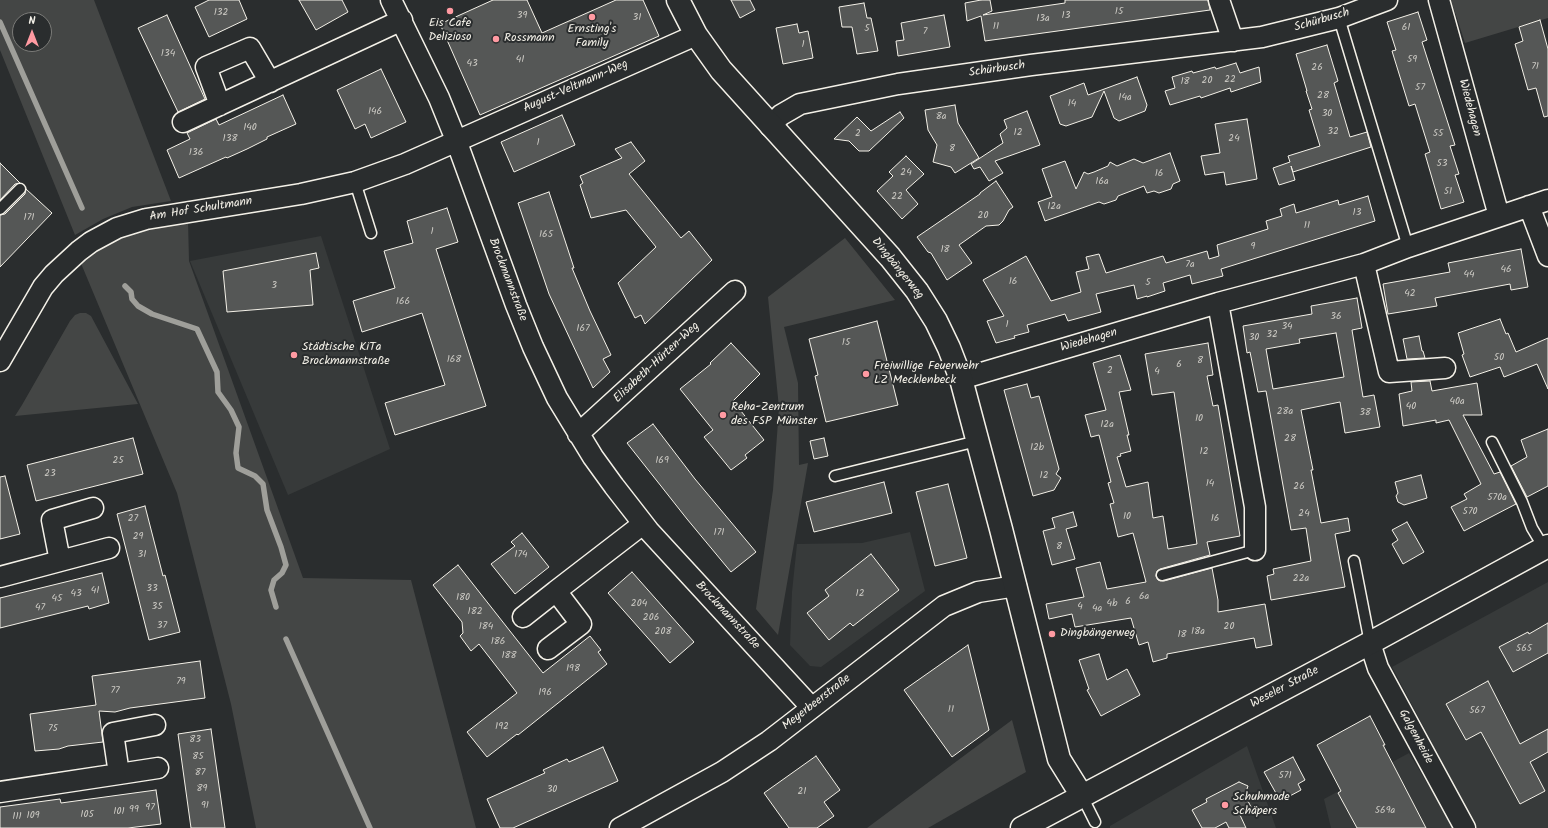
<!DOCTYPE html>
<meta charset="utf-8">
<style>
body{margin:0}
#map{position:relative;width:1548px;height:828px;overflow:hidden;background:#2a2d2e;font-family:Kalam,sans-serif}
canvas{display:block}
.north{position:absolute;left:12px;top:12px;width:40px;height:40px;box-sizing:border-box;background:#2a2d2e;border:1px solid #7b7b78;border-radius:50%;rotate:0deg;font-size:11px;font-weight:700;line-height:16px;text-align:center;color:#f4f1e8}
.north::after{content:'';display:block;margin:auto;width:14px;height:18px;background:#ff9aa2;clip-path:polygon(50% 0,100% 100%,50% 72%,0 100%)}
</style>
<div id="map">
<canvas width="1548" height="828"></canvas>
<div class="north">N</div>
</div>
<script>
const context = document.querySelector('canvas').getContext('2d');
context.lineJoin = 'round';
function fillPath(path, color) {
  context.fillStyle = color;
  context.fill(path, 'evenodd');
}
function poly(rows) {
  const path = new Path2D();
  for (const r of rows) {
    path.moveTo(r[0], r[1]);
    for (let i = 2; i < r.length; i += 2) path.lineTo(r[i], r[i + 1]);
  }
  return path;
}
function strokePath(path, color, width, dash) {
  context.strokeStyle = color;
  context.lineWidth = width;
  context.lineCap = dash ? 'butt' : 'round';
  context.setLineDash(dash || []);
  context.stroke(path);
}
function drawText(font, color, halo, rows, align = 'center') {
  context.font = font + ' Kalam,sans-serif';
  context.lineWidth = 4;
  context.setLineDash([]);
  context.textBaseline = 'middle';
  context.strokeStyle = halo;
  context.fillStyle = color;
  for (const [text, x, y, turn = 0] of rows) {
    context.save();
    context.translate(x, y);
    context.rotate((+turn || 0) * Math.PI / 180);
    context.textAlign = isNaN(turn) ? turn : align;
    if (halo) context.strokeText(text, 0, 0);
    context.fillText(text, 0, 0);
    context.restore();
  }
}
fillPath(poly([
 [321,236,390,449,288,495,190,261],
 [910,532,925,591,821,667,810,666,790,645,792,592,797,544,862,543],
 [1548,582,1548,828,1477,828,1392,667],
 [1247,746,1276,828,1110,828,1110,826],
 [1409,753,1454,828,1331,828,1324,799]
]), '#373a3a');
fillPath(poly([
 [0,0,94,0,171,201,132,207,103,219,75,235,0,50],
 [20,20,44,20,44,44,20,44],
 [1451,0,1548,0,1548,18,1465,43],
 [188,221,189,261,303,578,411,580,476,828,256,828,231,704,177,493,80,261,114,240,143,229],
 [845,238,895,300,784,327,798,383,799,465,808,463,778,635,756,609,773,490,779,408,768,297],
 [80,313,86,313,91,316,138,404,15,416,22,405,70,321,75,315],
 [1012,720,1026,772,928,828,867,828]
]), '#444645');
strokePath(poly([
 [0,22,82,208],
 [125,286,131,292,132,299,138,306,152,314,197,329,217,372,218,392,231,410,239,427,236,453,238,468,255,476,263,484,267,510,281,547,286,565,282,573,274,580,271,590,276,607],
 [286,639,370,828]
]), '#9f9f9a', 5.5);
const building = poly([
 [209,0,239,0,247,19,209,37,195,7,209,0],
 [299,0,342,0,348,12,316,30,299,0],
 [493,0,527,0,542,33,616,0,643,0,659,36,480,115,440,24,493,0],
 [731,0,750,0,755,10,740,18,731,0],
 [981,0,990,0,992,11,983,15,1065,3,1065,0,1208,0,1210,10,985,41,981,16,967,21,965,3,981,0],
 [864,3,867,18,871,18,878,51,857,54,852,27,842,27,839,7,864,3],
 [1418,12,1427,40,1422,42,1455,145,1450,146,1459,174,1455,175,1464,202,1441,209,1425,154,1430,152,1415,104,1409,106,1392,51,1396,50,1387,22,1418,12],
 [167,15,205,99,178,112,138,28,167,15],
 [944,15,950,47,898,56,896,41,904,40,901,23,944,15],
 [1540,20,1548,49,1548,116,1544,117,1536,88,1528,90,1515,44,1523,41,1519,27,1540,20],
 [797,24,799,33,808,31,813,58,783,64,776,28,797,24],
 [1327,45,1338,81,1334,83,1350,137,1367,132,1371,147,1293,172,1291,166,1295,180,1279,185,1273,168,1290,162,1288,156,1320,146,1309,110,1312,109,1306,91,1307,91,1296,54,1327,45],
 [1236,63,1240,73,1259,67,1261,82,1231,92,1230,88,1201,98,1200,96,1170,105,1165,91,1175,88,1172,77,1192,71,1193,73,1215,67,1216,69,1236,63],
 [381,69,406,122,371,138,365,124,355,129,337,90,381,69],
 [1137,77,1147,105,1145,111,1119,121,1114,118,1104,91,1092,117,1066,126,1060,124,1050,96,1084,83,1088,95,1137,77],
 [283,95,296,124,267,137,267,139,247,149,227,158,226,157,179,178,167,150,190,139,187,133,216,119,219,125,283,95],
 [955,105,958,123,979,158,955,173,951,167,933,162,937,145,928,130,925,110,955,105],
 [1027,111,1040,145,995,161,1003,173,989,181,980,167,974,169,971,164,1003,143,1000,134,1007,128,1004,120,1027,111],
 [900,112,904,118,869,151,859,151,849,141,834,139,857,117,871,131,900,112],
 [562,115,575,145,514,172,501,142,562,115],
 [1247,119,1257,179,1226,185,1224,172,1205,175,1201,156,1220,153,1215,124,1247,119],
 [631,142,645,161,629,174,681,238,689,231,712,260,645,324,641,315,635,318,618,283,656,247,626,210,591,218,580,185,583,183,580,176,622,158,615,149,631,142],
 [1170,153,1180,181,1173,184,1171,189,1159,193,1154,191,1147,193,1144,186,1118,196,1116,200,1104,204,1099,202,1045,221,1038,202,1052,197,1042,169,1065,161,1076,189,1084,172,1088,174,1094,172,1108,166,1110,162,1117,166,1134,159,1143,163,1170,153],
 [906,156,924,174,906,190,918,204,902,219,877,191,893,176,889,172,906,156],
 [0,163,20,183,15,184,0,200,0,163],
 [996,181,1013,207,1009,210,1003,221,999,225,986,226,959,245,972,263,947,280,931,253,928,252,917,237,980,194,980,193,996,181],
 [26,189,52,213,0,267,0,215,5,214,25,194,26,189],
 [549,192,574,268,572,268,590,311,611,355,603,359,610,372,593,388,549,294,518,203,549,192],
 [1368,196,1375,221,1221,269,1223,276,1192,284,1190,275,1163,283,1165,291,1147,297,1147,296,1137,299,1134,285,1096,294,1101,312,1068,321,1065,314,1027,325,1029,332,1014,336,1015,338,996,343,987,321,1004,316,983,280,1026,256,1051,301,1081,292,1076,272,1089,269,1086,257,1099,254,1106,273,1163,256,1166,263,1207,251,1209,259,1219,256,1217,245,1268,229,1266,221,1282,216,1280,209,1294,204,1296,213,1338,200,1339,205,1368,196],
 [447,208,458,242,436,249,486,406,395,435,385,403,445,385,422,313,362,332,353,301,395,288,384,251,413,243,407,221,447,208],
 [1521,249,1528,287,1511,290,1510,284,1435,298,1437,306,1388,314,1383,284,1450,272,1448,263,1521,249],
 [316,253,319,268,310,270,313,305,227,312,223,271,316,253],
 [1357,298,1362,328,1352,330,1363,397,1374,395,1380,427,1345,433,1340,402,1301,410,1313,470,1311,470,1321,523,1348,518,1350,531,1335,534,1345,587,1271,600,1267,576,1274,574,1273,569,1311,561,1306,528,1291,530,1266,391,1258,392,1250,352,1247,353,1243,326,1312,314,1311,306,1357,298],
 [1336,333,1344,377,1273,389,1266,349,1300,343,1299,339,1336,333],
 [1500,319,1506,334,1508,333,1516,352,1548,338,1548,389,1537,364,1504,377,1500,367,1470,377,1462,355,1464,354,1458,333,1500,319],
 [877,321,898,405,826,422,815,376,818,375,809,339,877,321],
 [1419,336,1422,351,1423,351,1425,358,1407,359,1403,339,1419,336],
 [731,343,760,374,733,401,764,440,745,455,747,458,731,470,704,437,713,430,680,389,711,364,710,363,731,343],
 [1208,343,1213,375,1207,376,1213,406,1218,405,1240,536,1207,542,1210,555,1160,569,1157,571,1156,576,1158,580,1164,581,1212,568,1218,600,1218,612,1265,604,1272,645,1256,648,1254,638,1167,654,1167,658,1153,662,1148,642,1139,645,1131,618,1075,627,1072,614,1049,619,1046,604,1084,597,1076,568,1100,562,1107,589,1146,582,1133,533,1118,537,1110,504,1114,503,1108,483,1111,482,1099,435,1091,437,1085,415,1106,410,1093,363,1120,355,1131,390,1119,392,1129,435,1127,435,1131,451,1120,454,1121,456,1117,457,1126,487,1148,482,1153,518,1163,516,1168,549,1197,544,1174,392,1152,395,1145,354,1208,343],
 [1430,381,1432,391,1477,383,1482,415,1463,415,1494,474,1500,472,1516,504,1464,531,1451,507,1467,499,1464,494,1481,484,1449,420,1436,423,1436,420,1403,426,1399,394,1412,391,1411,382,1430,381],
 [1027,384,1031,398,1039,396,1059,469,1056,474,1061,478,1054,490,1033,496,1004,390,1027,384],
 [653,424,695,479,756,552,731,572,687,519,627,443,653,424],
 [1548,429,1548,486,1527,497,1511,466,1527,457,1521,440,1548,429],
 [133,438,143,474,36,501,27,465,133,438],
 [824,438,828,456,814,459,810,441,824,438],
 [1421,475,1427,498,1404,505,1398,502,1396,496,1398,493,1395,482,1421,475],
 [5,476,20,534,0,539,0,477,5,476],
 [884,482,892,513,814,532,806,502,884,482],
 [948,484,967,558,935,566,916,492,948,484],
 [145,506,163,576,165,575,180,632,149,640,117,514,145,506],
 [1073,512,1077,526,1066,529,1075,559,1052,565,1043,531,1055,528,1052,518,1073,512],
 [1407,522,1424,552,1403,564,1392,544,1398,540,1392,530,1407,522],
 [522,533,549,567,515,594,491,564,515,546,511,542,522,533],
 [871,554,899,590,853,626,850,623,829,640,807,613,829,596,825,590,871,554],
 [458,565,543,673,590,636,601,650,598,652,607,664,518,735,517,734,487,757,467,732,517,693,479,644,471,651,460,636,463,633,462,622,433,585,458,565],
 [632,572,694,642,670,663,608,593,632,572],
 [102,573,109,603,89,609,88,606,0,628,0,598,102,573],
 [1548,623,1548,653,1513,672,1499,647,1528,632,1529,634,1548,623],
 [968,645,989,730,952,757,904,690,968,645],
 [1099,654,1107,680,1127,669,1140,695,1101,716,1087,690,1089,689,1079,660,1099,654],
 [200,661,205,698,130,708,115,712,99,711,103,742,68,746,59,749,35,751,30,714,96,705,92,676,200,661],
 [1488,681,1520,744,1548,729,1548,752,1530,762,1545,791,1520,804,1481,732,1466,740,1446,704,1488,681],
 [1370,716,1385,745,1383,745,1426,828,1357,828,1338,793,1341,791,1317,745,1370,716],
 [211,729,225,828,191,828,178,734,211,729],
 [603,747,618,781,513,828,500,828,487,799,545,773,543,770,567,759,569,762,603,747],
 [816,756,840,790,824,802,834,816,817,828,789,828,764,793,816,756],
 [1293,757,1305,780,1298,784,1301,790,1288,797,1285,791,1277,795,1264,772,1293,757],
 [1239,782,1248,786,1245,795,1252,809,1240,815,1246,828,1229,828,1226,822,1215,828,1202,828,1192,810,1207,802,1206,799,1239,782],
 [156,790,161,824,128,828,0,828,0,807,60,799,61,803,156,790]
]);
fillPath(building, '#555756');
strokePath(building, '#f4f1e8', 1);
const lane = poly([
 [1339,18,1408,247],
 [355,182,371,233],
 [0,209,20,189],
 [1492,442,1522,502,1532,528,1544,548],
 [835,476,977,441],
 [1354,561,1370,643],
 [1162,575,1255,550],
 [1082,796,1095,822]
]);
const street = poly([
 [391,0,439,98,456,140,516,305,533,347,557,398,593,457,614,486,649,531,811,707],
 [1219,0,1233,41],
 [1439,0,1499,216],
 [220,105,206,67,250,48,270,82],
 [183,122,402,20],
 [770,126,781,115,800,104,898,84,1031,65,1262,37,1339,18,1387,0],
 [1529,206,1548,256],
 [1364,264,1389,372,1445,368],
 [1218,303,1255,507,1255,550],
 [0,361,43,287,54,274,79,251,91,242,117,228,146,219,301,194,355,182,405,164,696,35],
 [961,379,1218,303,1364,264,1408,247,1548,200],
 [578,434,735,291],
 [93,508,52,520,60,561,109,548],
 [0,577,60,561],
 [523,617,556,591],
 [1370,643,1378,668,1465,828],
 [548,649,581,624,556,591,643,524],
 [119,774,158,768],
 [0,792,119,774,113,733,155,725],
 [620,828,722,772,769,741,944,606,978,592,1016,586]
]);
const secondary = poly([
 [678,0,696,35,721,70,890,257,917,291,936,321,949,348,961,379,1001,529,1059,759,1082,796],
 [1022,828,1370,643,1548,546]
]);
strokePath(lane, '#f4f1e8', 13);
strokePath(street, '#f4f1e8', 23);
strokePath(secondary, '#f4f1e8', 25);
strokePath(lane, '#2a2d2e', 10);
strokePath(street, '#2a2d2e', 20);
strokePath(secondary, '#2a2d2e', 22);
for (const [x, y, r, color] of [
 [450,11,4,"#ff9aa2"],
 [592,17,4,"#ff9aa2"],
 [496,39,4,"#ff9aa2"],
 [294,355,4,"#ff9aa2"],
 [866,374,4,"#ff9aa2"],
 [723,415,4,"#ff9aa2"],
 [1052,634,4,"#ff9aa2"],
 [1225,805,4,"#ff9aa2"]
]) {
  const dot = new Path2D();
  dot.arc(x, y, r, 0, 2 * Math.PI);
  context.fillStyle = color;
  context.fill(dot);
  strokePath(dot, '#2a2d2e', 1.5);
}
drawText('10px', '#cccac4', null, [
 ["15",1119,12],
 ["132",221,13],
 ["39",522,16],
 ["13",1066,16],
 ["31",637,18],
 ["13a",1043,19],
 ["11",996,27],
 ["61",1406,28],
 ["5",867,29],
 ["7",925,32],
 ["1",803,45],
 ["134",168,54],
 ["41",520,60],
 ["59",1412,60],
 ["43",472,64],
 ["71",1535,67],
 ["26",1317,68],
 ["22",1230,80],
 ["20",1207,81],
 ["18",1185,82],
 ["57",1420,88],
 ["28",1323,96],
 ["14a",1125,98],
 ["14",1072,104],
 ["146",375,112],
 ["30",1327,114],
 ["8a",941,117],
 ["140",250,128],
 ["32",1333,132],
 ["12",1018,133],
 ["2",858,134],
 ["55",1438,134],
 ["138",230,139],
 ["24",1234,139],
 ["1",538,143],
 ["8",952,149],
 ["136",196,153],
 ["53",1442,164],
 ["24",906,173],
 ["16",1159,174],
 ["16a",1102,182],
 ["51",1448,192],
 ["22",897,197],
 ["12a",1054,207],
 ["13",1357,213],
 ["20",983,216],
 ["171",29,218],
 ["11",1307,226],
 ["1",432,232],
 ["165",546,235],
 ["9",1253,247],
 ["18",945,250],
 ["7a",1190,265],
 ["46",1506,270],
 ["44",1469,275],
 ["16",1013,282],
 ["5",1148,283],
 ["3",274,286],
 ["42",1410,294],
 ["166",403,302],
 ["36",1336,317],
 ["1",1007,325],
 ["34",1287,327],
 ["167",583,329],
 ["32",1272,335],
 ["30",1254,338],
 ["15",846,343],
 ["50",1499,358],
 ["168",454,360],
 ["8",1200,361],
 ["6",1179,365],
 ["2",1110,371],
 ["4",1157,372],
 ["40a",1457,402],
 ["40",1411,407],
 ["28a",1285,412],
 ["38",1365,413],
 ["10",1199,419],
 ["12a",1107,425],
 ["28",1290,439],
 ["12b",1037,448],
 ["12",1204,452],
 ["25",118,461],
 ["169",662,461],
 ["23",50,474],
 ["12",1044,476],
 ["14",1210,484],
 ["26",1299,487],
 ["570a",1497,498],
 ["570",1470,512],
 ["24",1304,514],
 ["10",1127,517],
 ["27",133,519],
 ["16",1215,519],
 ["171",719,533],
 ["29",138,537],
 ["8",1059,547],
 ["31",142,555],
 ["174",521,555],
 ["22a",1301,579],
 ["33",152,589],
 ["41",95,591],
 ["43",76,594],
 ["12",860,594],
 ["6a",1144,597],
 ["180",463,598],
 ["45",57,599],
 ["6",1128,602],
 ["204",639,604],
 ["4b",1112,604],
 ["35",157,607],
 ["4",1080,607],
 ["47",40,608],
 ["4a",1097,609],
 ["182",475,612],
 ["206",651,618],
 ["37",162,626],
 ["184",486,627],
 ["20",1229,627],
 ["208",663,632],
 ["18a",1198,632],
 ["18",1182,635],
 ["186",498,642],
 ["565",1524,649],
 ["188",509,656],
 ["198",573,669],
 ["79",181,682],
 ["77",115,691],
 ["196",545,693],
 ["11",951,710],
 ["567",1477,711],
 ["192",502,727],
 ["75",53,729],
 ["83",195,740],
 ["85",198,757],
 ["87",200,773],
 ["571",1285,776],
 ["89",202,789],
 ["30",552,790],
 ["21",802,792],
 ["91",205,806],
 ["97",150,808],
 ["99",134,810],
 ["569a",1385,811],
 ["101",119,812],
 ["105",87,815],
 ["109",33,816],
 ["111",17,817]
]);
drawText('12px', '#f4f1e8', '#2a2d2e', [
 ["Schürbusch",1322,21,-16],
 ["Schürbusch",997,70,-8],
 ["August-Veltmann-Weg",576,87,-24],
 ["Wiedehagen",1469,108,75],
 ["Am Hof Schultmann",201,210,-9],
 ["Dingbängerweg",897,269,51],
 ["Brockmannstraße",507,280,69],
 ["Wiedehagen",1089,341,-16],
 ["Elisabeth-Hürten-Weg",657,363,-43],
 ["Brockmannstraße",727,616,47],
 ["Weseler Straße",1285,688,-28],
 ["Meyerbeerstraße",817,703,-38],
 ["Galgenheide",1415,737,62]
]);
drawText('12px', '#f4f1e8', '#2a2d2e', [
 ["Eis Cafe",450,24,"center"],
 ["Delizioso",450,38,"center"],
 ["Ernsting's",592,30,"center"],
 ["Family",592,44,"center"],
 ["Rossmann",504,39],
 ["Städtische KiTa",302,348],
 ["Brockmannstraße",302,362],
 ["Freiwillige Feuerwehr",874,367],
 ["LZ Mecklenbeck",874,381],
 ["Reha-Zentrum",731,408],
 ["des FSP Münster",731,422],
 ["Dingbängerweg",1060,634],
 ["Schuhmode",1233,798],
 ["Schäpers",1233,812]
], 'left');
</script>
